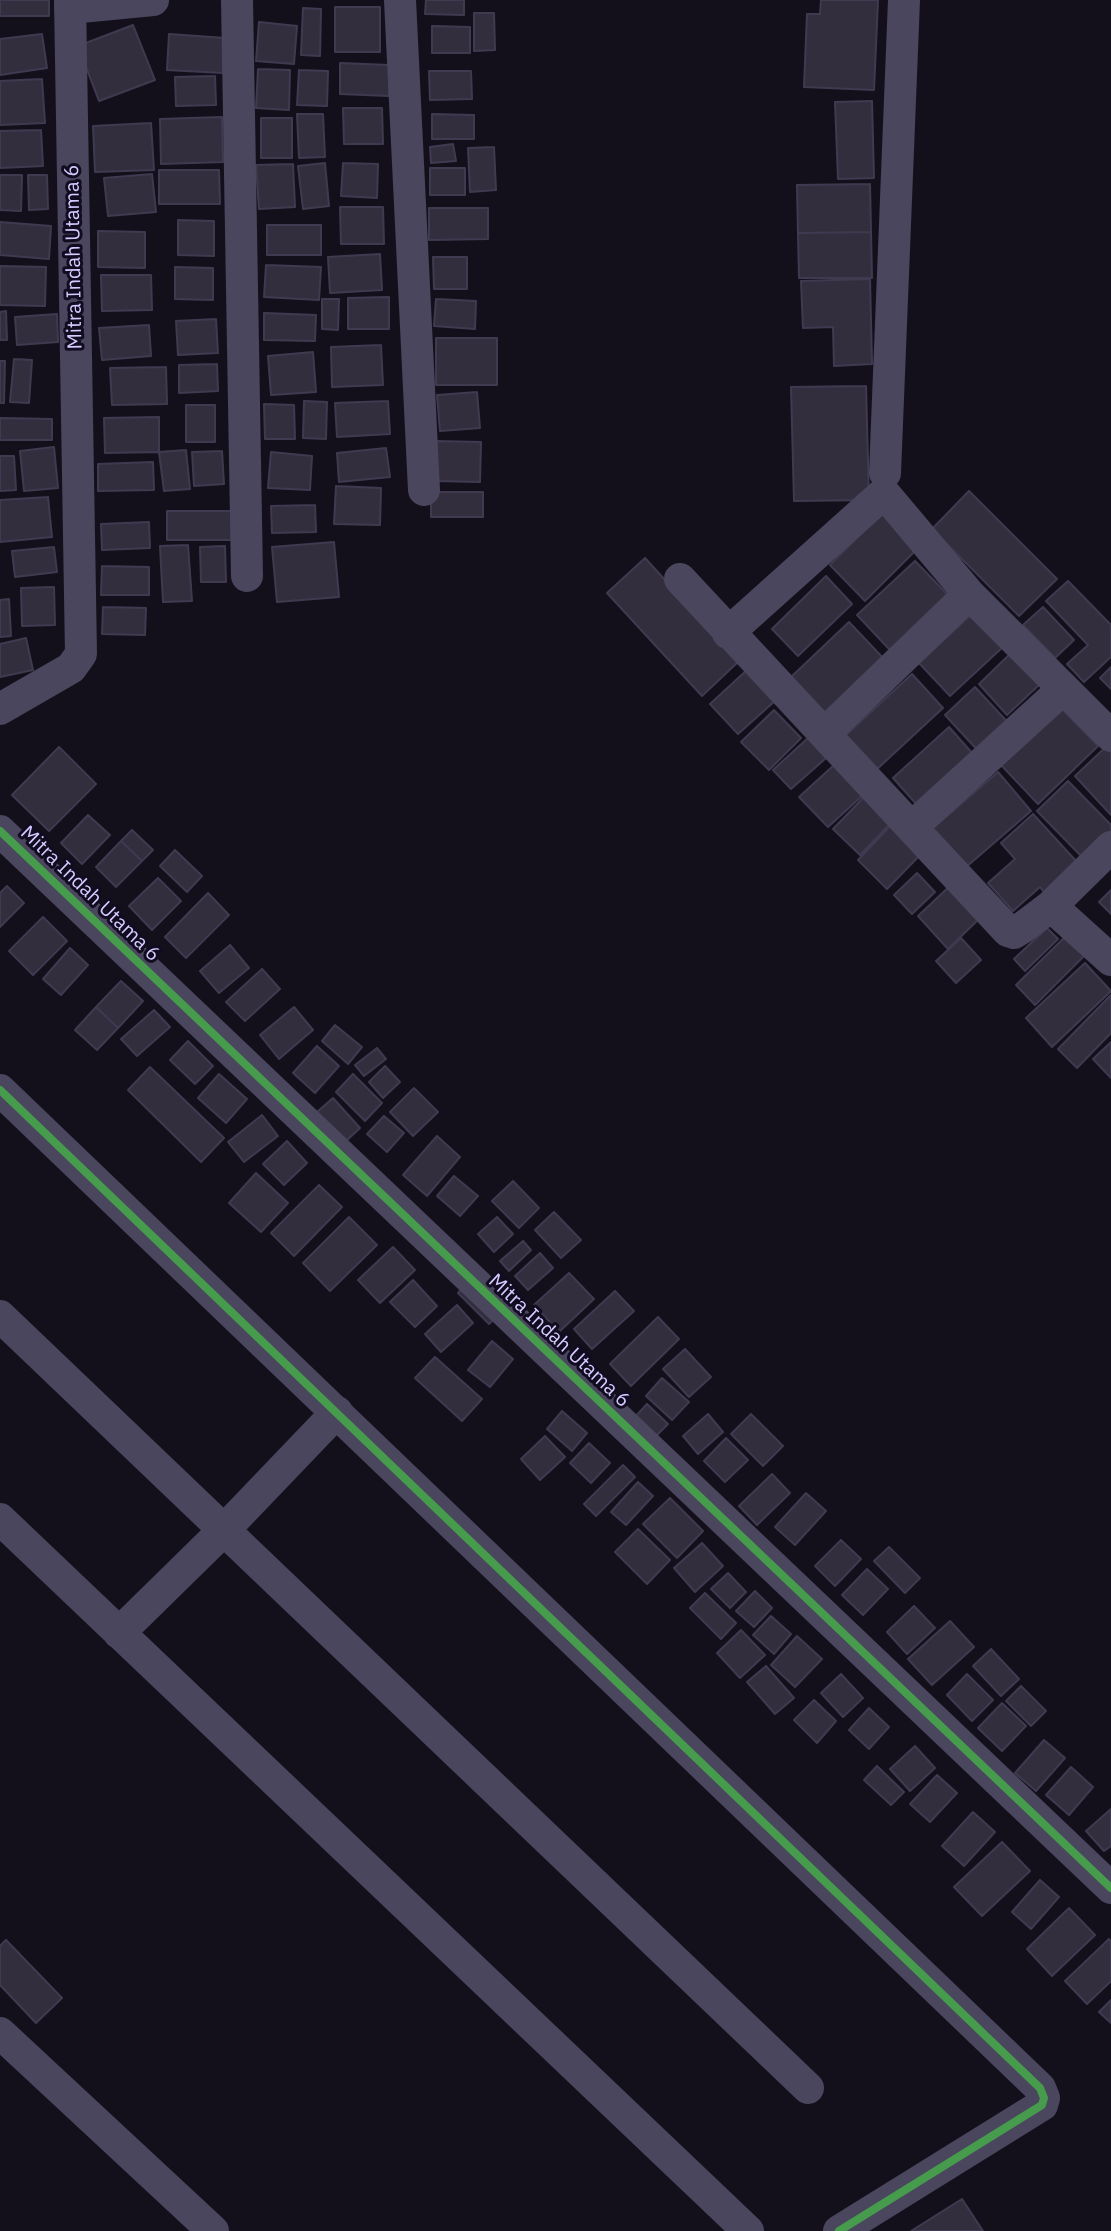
<!DOCTYPE html>
<style>
body{margin:0}
canvas{display:block;background:#13101c}
</style>
<canvas width="1111" height="2231"></canvas>
<script>
const context = document.querySelector('canvas').getContext('2d');
context.lineJoin = 'round';
function fillPath(path, color) {
  context.fillStyle = color;
  context.fill(path, 'evenodd');
}
function poly(rows) {
  const path = new Path2D();
  for (const r of rows) {
    path.moveTo(r[0], r[1]);
    for (let i = 2; i < r.length; i += 2) path.lineTo(r[i], r[i + 1]);
  }
  return path;
}
function strokePath(path, color, width, dash) {
  context.strokeStyle = color;
  context.lineWidth = width;
  context.lineCap = dash ? 'butt' : 'round';
  context.setLineDash(dash || []);
  context.stroke(path);
}
function drawText(font, color, halo, rows, align = 'center') {
  context.font = font + ' "IBM Plex Sans",sans-serif';
  context.lineWidth = 6;
  context.setLineDash([]);
  context.textBaseline = 'middle';
  context.strokeStyle = halo;
  context.fillStyle = color;
  for (const [text, x, y, turn = 0] of rows) {
    context.save();
    context.translate(x, y);
    context.rotate((+turn || 0) * Math.PI / 180);
    context.textAlign = isNaN(turn) ? turn : align;
    if (halo) context.strokeText(text, 0, 0);
    context.fillText(text, 0, 0);
    context.restore();
  }
}
const building = poly([
 [0,0,49,0,49,16,0,16,0,0],
 [426,0,464,0,464,15,425,14,426,0],
 [821,0,878,0,874,90,804,87,807,14,820,14,821,0],
 [335,7,380,7,380,52,335,52,335,7],
 [303,8,321,9,320,56,301,55,303,8],
 [474,13,494,13,495,50,474,51,474,13],
 [259,22,297,26,294,64,256,61,259,22],
 [133,25,155,80,99,101,78,46,133,25],
 [432,26,470,27,470,53,432,53,432,26],
 [42,34,47,68,0,75,0,39,42,34],
 [169,34,225,38,223,73,167,70,169,34],
 [340,63,389,65,389,96,340,94,340,63],
 [258,69,290,70,289,110,256,108,258,69],
 [299,70,328,71,327,106,297,105,299,70],
 [429,71,471,71,472,99,430,100,429,71],
 [215,76,216,105,176,106,175,77,215,76],
 [42,79,45,123,0,125,0,81,42,79],
 [872,101,874,178,838,179,835,102,872,101],
 [343,108,382,108,383,144,344,144,343,108],
 [297,114,323,114,325,157,299,158,297,114],
 [432,114,474,115,474,139,432,139,432,114],
 [222,117,223,162,161,164,160,119,222,117],
 [261,118,292,118,292,158,261,158,261,118],
 [151,123,154,170,95,172,93,126,151,123],
 [41,130,43,166,0,168,0,131,41,130],
 [453,144,456,161,431,163,430,147,453,144],
 [494,147,496,190,470,192,468,148,494,147],
 [325,163,329,206,303,209,298,166,325,163],
 [343,163,378,164,377,198,341,196,343,163],
 [293,164,295,207,259,209,256,165,293,164],
 [430,168,465,168,465,195,430,195,430,168],
 [159,170,219,170,220,204,159,204,159,170],
 [152,174,156,212,108,216,104,178,152,174],
 [0,175,22,175,21,211,0,210,0,175],
 [28,175,47,175,48,209,29,210,28,175],
 [870,184,871,232,798,233,797,185,870,184],
 [340,207,383,207,384,244,341,244,340,207],
 [429,208,488,208,488,239,429,240,429,208],
 [178,220,214,221,214,256,178,255,178,220],
 [0,222,51,226,49,259,0,255,0,222],
 [267,225,321,225,321,255,267,255,267,225],
 [98,231,145,232,145,268,98,267,98,231],
 [871,232,872,278,799,278,798,233,871,232],
 [380,254,382,290,330,293,328,257,380,254],
 [433,257,467,257,467,289,434,289,433,257],
 [266,265,321,267,319,300,264,297,266,265],
 [0,266,46,267,45,306,0,305,0,266],
 [175,267,213,268,213,300,175,299,175,267],
 [101,275,151,275,152,310,102,311,101,275],
 [870,279,872,364,834,366,833,327,803,328,801,281,870,279],
 [389,297,389,329,348,329,348,298,389,297],
 [322,299,339,299,338,330,322,329,322,299],
 [436,299,476,301,475,329,434,326,436,299],
 [6,311,7,340,0,340,0,312,6,311],
 [264,313,316,315,315,341,264,340,264,313],
 [57,314,58,342,17,345,15,317,57,314],
 [216,319,218,353,178,355,176,321,216,319],
 [149,325,151,356,102,360,99,328,149,325],
 [436,338,497,338,497,385,436,385,436,338],
 [381,345,383,385,332,387,331,347,381,345],
 [313,352,316,392,271,395,268,356,313,352],
 [14,359,32,360,29,403,10,402,14,359],
 [0,361,5,361,4,403,0,403,0,361],
 [217,364,218,391,179,393,179,365,217,364],
 [166,367,167,404,112,405,110,368,166,367],
 [866,386,869,500,794,501,791,387,866,386],
 [477,392,480,428,440,431,437,395,477,392],
 [304,401,327,402,326,439,303,438,304,401],
 [388,401,390,434,337,437,335,403,388,401],
 [264,404,294,405,295,439,265,439,264,404],
 [186,405,215,405,215,442,186,442,186,405],
 [159,417,159,452,105,453,104,418,159,417],
 [0,418,52,419,52,440,0,440,0,418],
 [434,441,481,442,480,482,434,481,434,441],
 [54,447,58,488,24,491,20,451,54,447],
 [386,448,390,477,339,482,337,453,386,448],
 [186,450,190,489,164,491,159,452,186,450],
 [222,451,224,484,194,486,192,452,222,451],
 [271,452,312,456,310,490,268,488,271,452],
 [0,456,14,456,16,490,0,491,0,456],
 [153,462,154,490,98,491,98,464,153,462],
 [336,486,381,488,380,525,334,524,336,486],
 [969,491,1057,579,1019,616,932,529,969,491],
 [431,492,483,492,483,517,431,517,431,492],
 [48,497,52,537,0,542,0,500,48,497],
 [315,505,316,532,272,533,271,506,315,505],
 [167,511,232,511,232,540,167,540,167,511],
 [882,513,917,549,865,601,830,565,882,513],
 [149,522,150,548,102,550,101,524,149,522],
 [334,542,339,597,277,602,272,547,334,542],
 [188,545,192,601,163,602,160,546,188,545],
 [225,546,226,582,201,582,200,547,225,546],
 [54,547,57,572,15,577,12,551,54,547],
 [645,558,739,661,702,696,607,593,645,558],
 [915,561,948,595,890,650,857,615,915,561],
 [102,566,149,567,149,595,101,595,102,566],
 [826,576,852,604,798,656,772,629,826,576],
 [1068,581,1111,625,1111,657,1084,682,1067,664,1088,645,1046,601,1068,581],
 [54,587,55,625,22,626,21,588,54,587],
 [9,599,11,636,0,637,0,600,9,599],
 [103,607,146,608,145,635,102,634,103,607],
 [1043,607,1074,640,1055,658,1023,625,1043,607],
 [973,613,1004,646,950,696,919,663,973,613],
 [849,622,884,659,826,715,791,677,849,622],
 [26,638,33,670,0,677,0,644,26,638],
 [1011,653,1040,684,1007,715,979,684,1011,653],
 [1111,667,1111,689,1100,678,1111,667],
 [748,669,776,700,738,734,710,704,748,669],
 [912,674,943,708,876,770,845,736,912,674],
 [975,687,1012,727,982,755,945,715,975,687],
 [1061,708,1098,746,1038,804,1001,765,1061,708],
 [774,710,801,738,769,770,741,742,774,710],
 [949,727,973,754,918,806,893,778,949,727],
 [808,738,826,758,791,789,773,770,808,738],
 [1110,743,1111,744,1111,815,1075,776,1110,743],
 [59,747,96,784,49,831,12,795,59,747],
 [834,765,862,796,828,827,799,797,834,765],
 [998,772,1031,811,958,874,925,835,998,772],
 [1068,781,1111,825,1111,836,1085,860,1037,811,1068,781],
 [867,794,894,820,860,855,833,829,867,794],
 [1033,814,1077,862,1044,892,1040,887,1013,911,988,883,1015,859,1001,843,1033,814],
 [88,815,110,835,82,864,61,843,88,815],
 [892,824,923,852,887,889,858,860,892,824],
 [132,830,153,850,142,861,121,841,132,830],
 [121,841,142,861,116,887,96,867,121,841],
 [175,850,202,876,187,892,160,866,175,850],
 [917,873,935,892,912,914,894,895,917,873],
 [158,878,181,901,152,930,129,906,158,878],
 [952,884,982,916,948,949,918,916,952,884],
 [7,886,24,903,0,927,0,893,7,886],
 [1111,890,1111,914,1099,902,1111,890],
 [208,893,229,915,186,958,165,937,208,893],
 [43,917,67,941,33,975,9,951,43,917],
 [1047,928,1058,939,1025,971,1014,959,1047,928],
 [1065,937,1084,956,1035,1005,1016,985,1065,937],
 [961,938,981,960,956,983,936,961,961,938],
 [230,945,249,968,219,993,200,971,230,945],
 [70,948,88,965,61,995,43,979,70,948],
 [1085,963,1111,991,1052,1047,1026,1018,1085,963],
 [262,969,280,989,245,1021,226,1002,262,969],
 [121,981,143,1001,118,1028,96,1007,121,981],
 [1111,995,1111,1033,1077,1068,1058,1049,1111,995],
 [96,1007,118,1028,97,1050,75,1030,96,1007],
 [294,1007,313,1030,279,1059,260,1035,294,1007],
 [154,1010,170,1027,137,1056,121,1039,154,1010],
 [335,1025,362,1047,348,1064,322,1041,335,1025],
 [188,1041,213,1066,195,1084,170,1060,188,1041],
 [1111,1042,1111,1078,1093,1059,1111,1042],
 [317,1046,339,1066,315,1093,293,1073,317,1046],
 [377,1048,386,1059,364,1076,355,1065,377,1048],
 [385,1066,400,1082,383,1098,369,1082,385,1066],
 [150,1067,224,1138,201,1162,128,1090,150,1067],
 [219,1074,247,1099,226,1123,198,1098,219,1074],
 [353,1074,382,1103,365,1121,336,1092,353,1074],
 [414,1088,438,1112,413,1136,390,1112,414,1088],
 [333,1098,360,1128,345,1142,317,1112,333,1098],
 [262,1115,278,1136,244,1162,228,1142,262,1115],
 [384,1116,404,1133,387,1152,367,1134,384,1116],
 [437,1136,460,1157,427,1196,403,1175,437,1136],
 [287,1141,307,1163,284,1185,263,1164,287,1141],
 [256,1173,288,1203,261,1232,229,1203,256,1173],
 [454,1176,478,1196,460,1216,437,1196,454,1176],
 [513,1181,539,1208,519,1228,492,1201,513,1181],
 [319,1185,342,1207,294,1256,271,1233,319,1185],
 [554,1212,581,1240,561,1258,535,1230,554,1212],
 [349,1217,377,1245,330,1291,303,1263,349,1217],
 [497,1217,513,1234,494,1252,478,1234,497,1217],
 [523,1241,531,1250,509,1271,500,1261,523,1241],
 [393,1247,415,1270,380,1303,358,1280,393,1247],
 [540,1253,553,1268,528,1290,515,1276,540,1253],
 [569,1273,594,1299,559,1332,534,1305,569,1273],
 [413,1280,437,1306,415,1327,390,1302,413,1280],
 [467,1283,499,1314,489,1324,458,1293,467,1283],
 [615,1291,634,1311,592,1349,574,1329,615,1291],
 [457,1305,473,1323,441,1352,425,1334,457,1305],
 [658,1317,679,1339,631,1386,610,1364,658,1317],
 [492,1341,513,1359,490,1387,468,1370,492,1341],
 [685,1349,711,1377,689,1397,663,1369,685,1349],
 [435,1357,482,1399,462,1421,415,1378,435,1357],
 [662,1378,689,1402,672,1420,646,1396,662,1378],
 [647,1404,668,1424,654,1438,634,1418,647,1404],
 [562,1411,587,1433,572,1451,547,1429,562,1411],
 [708,1414,723,1432,698,1454,683,1436,708,1414],
 [751,1414,783,1446,763,1466,731,1434,751,1414],
 [545,1436,565,1457,540,1480,521,1459,545,1436],
 [726,1438,748,1460,725,1482,704,1461,726,1438],
 [589,1443,610,1463,591,1483,570,1463,589,1443],
 [623,1465,635,1477,596,1516,584,1504,623,1465],
 [772,1474,790,1493,757,1525,739,1506,772,1474],
 [638,1482,653,1496,626,1525,611,1512,638,1482],
 [806,1493,826,1511,795,1545,775,1527,806,1493],
 [670,1498,703,1531,677,1558,643,1524,670,1498],
 [638,1529,670,1560,647,1584,615,1552,638,1529],
 [841,1540,861,1559,835,1586,815,1566,841,1540],
 [702,1543,723,1566,695,1592,674,1568,702,1543],
 [889,1547,920,1578,905,1593,874,1561,889,1547],
 [867,1569,888,1589,863,1615,842,1595,867,1569],
 [728,1573,746,1592,730,1608,711,1589,728,1573],
 [755,1591,772,1608,754,1627,736,1611,755,1591],
 [705,1593,736,1623,721,1639,690,1608,705,1593],
 [914,1606,935,1628,907,1654,887,1632,914,1606],
 [771,1616,791,1634,774,1654,753,1635,771,1616],
 [950,1621,974,1647,932,1685,908,1659,950,1621],
 [741,1630,765,1655,740,1678,717,1653,741,1630],
 [797,1636,822,1659,795,1687,771,1665,797,1636],
 [991,1649,1019,1679,1001,1696,973,1666,991,1649],
 [766,1666,794,1698,775,1714,747,1682,766,1666],
 [841,1674,863,1698,843,1717,821,1693,841,1674],
 [967,1674,993,1700,972,1721,947,1695,967,1674],
 [1021,1686,1046,1711,1031,1726,1006,1701,1021,1686],
 [814,1700,836,1721,817,1743,794,1720,814,1700],
 [1002,1703,1026,1726,1002,1751,978,1728,1002,1703],
 [869,1708,889,1727,869,1749,849,1730,869,1708],
 [1044,1740,1065,1758,1036,1791,1015,1773,1044,1740],
 [915,1746,935,1768,910,1791,890,1769,915,1746],
 [877,1766,904,1792,891,1805,864,1780,877,1766],
 [1071,1767,1093,1787,1069,1815,1046,1795,1071,1767],
 [937,1775,957,1793,930,1822,910,1804,937,1775],
 [1111,1809,1111,1846,1104,1851,1086,1831,1111,1809],
 [973,1812,995,1832,964,1866,942,1846,973,1812],
 [1002,1842,1030,1871,982,1916,954,1887,1002,1842],
 [1040,1880,1059,1897,1031,1929,1012,1912,1040,1880],
 [1069,1908,1095,1935,1052,1976,1027,1949,1069,1908],
 [1109,1939,1111,1942,1111,1981,1087,2004,1065,1981,1109,1939],
 [6,1940,62,1998,36,2023,0,1985,0,1946,6,1940],
 [1111,2000,1111,2023,1099,2012,1111,2000],
 [962,2199,983,2231,911,2231,962,2199]
]);
fillPath(building, '#322e3e');
strokePath(building, '#403a50', 2);
strokePath(poly([
 [237,0,247,576],
 [400,0,424,490],
 [70,8,153,0],
 [885,473,904,0],
 [680,579,1008,931,1014,933,1022,928,1051,906,1111,960],
 [728,633,884,493,969,594,1111,736],
 [0,709,71,668,81,654,70,0],
 [825,733,969,594],
 [912,827,1063,689],
 [0,831,1111,1888],
 [1051,906,1111,847],
 [0,1090,1040,2088,1044,2098,1042,2105,839,2231],
 [0,1316,808,2088],
 [0,1519,748,2231],
 [119,1633,224,1530,337,1412],
 [0,2033,213,2231]
]), '#49465d', 32);
strokePath(poly([
 [0,831,1111,1888],
 [0,1090,1040,2088,1044,2098,1042,2105,839,2231]
]), '#469c4c', 8);
drawText('20px', '#d6cbff', '#110c20', [
 ["Mitra Indah Utama 6",74,257,-91],
 ["Mitra Indah Utama 6",90,894,44],
 ["Mitra Indah Utama 6",559,1341,43]
]);
</script>
